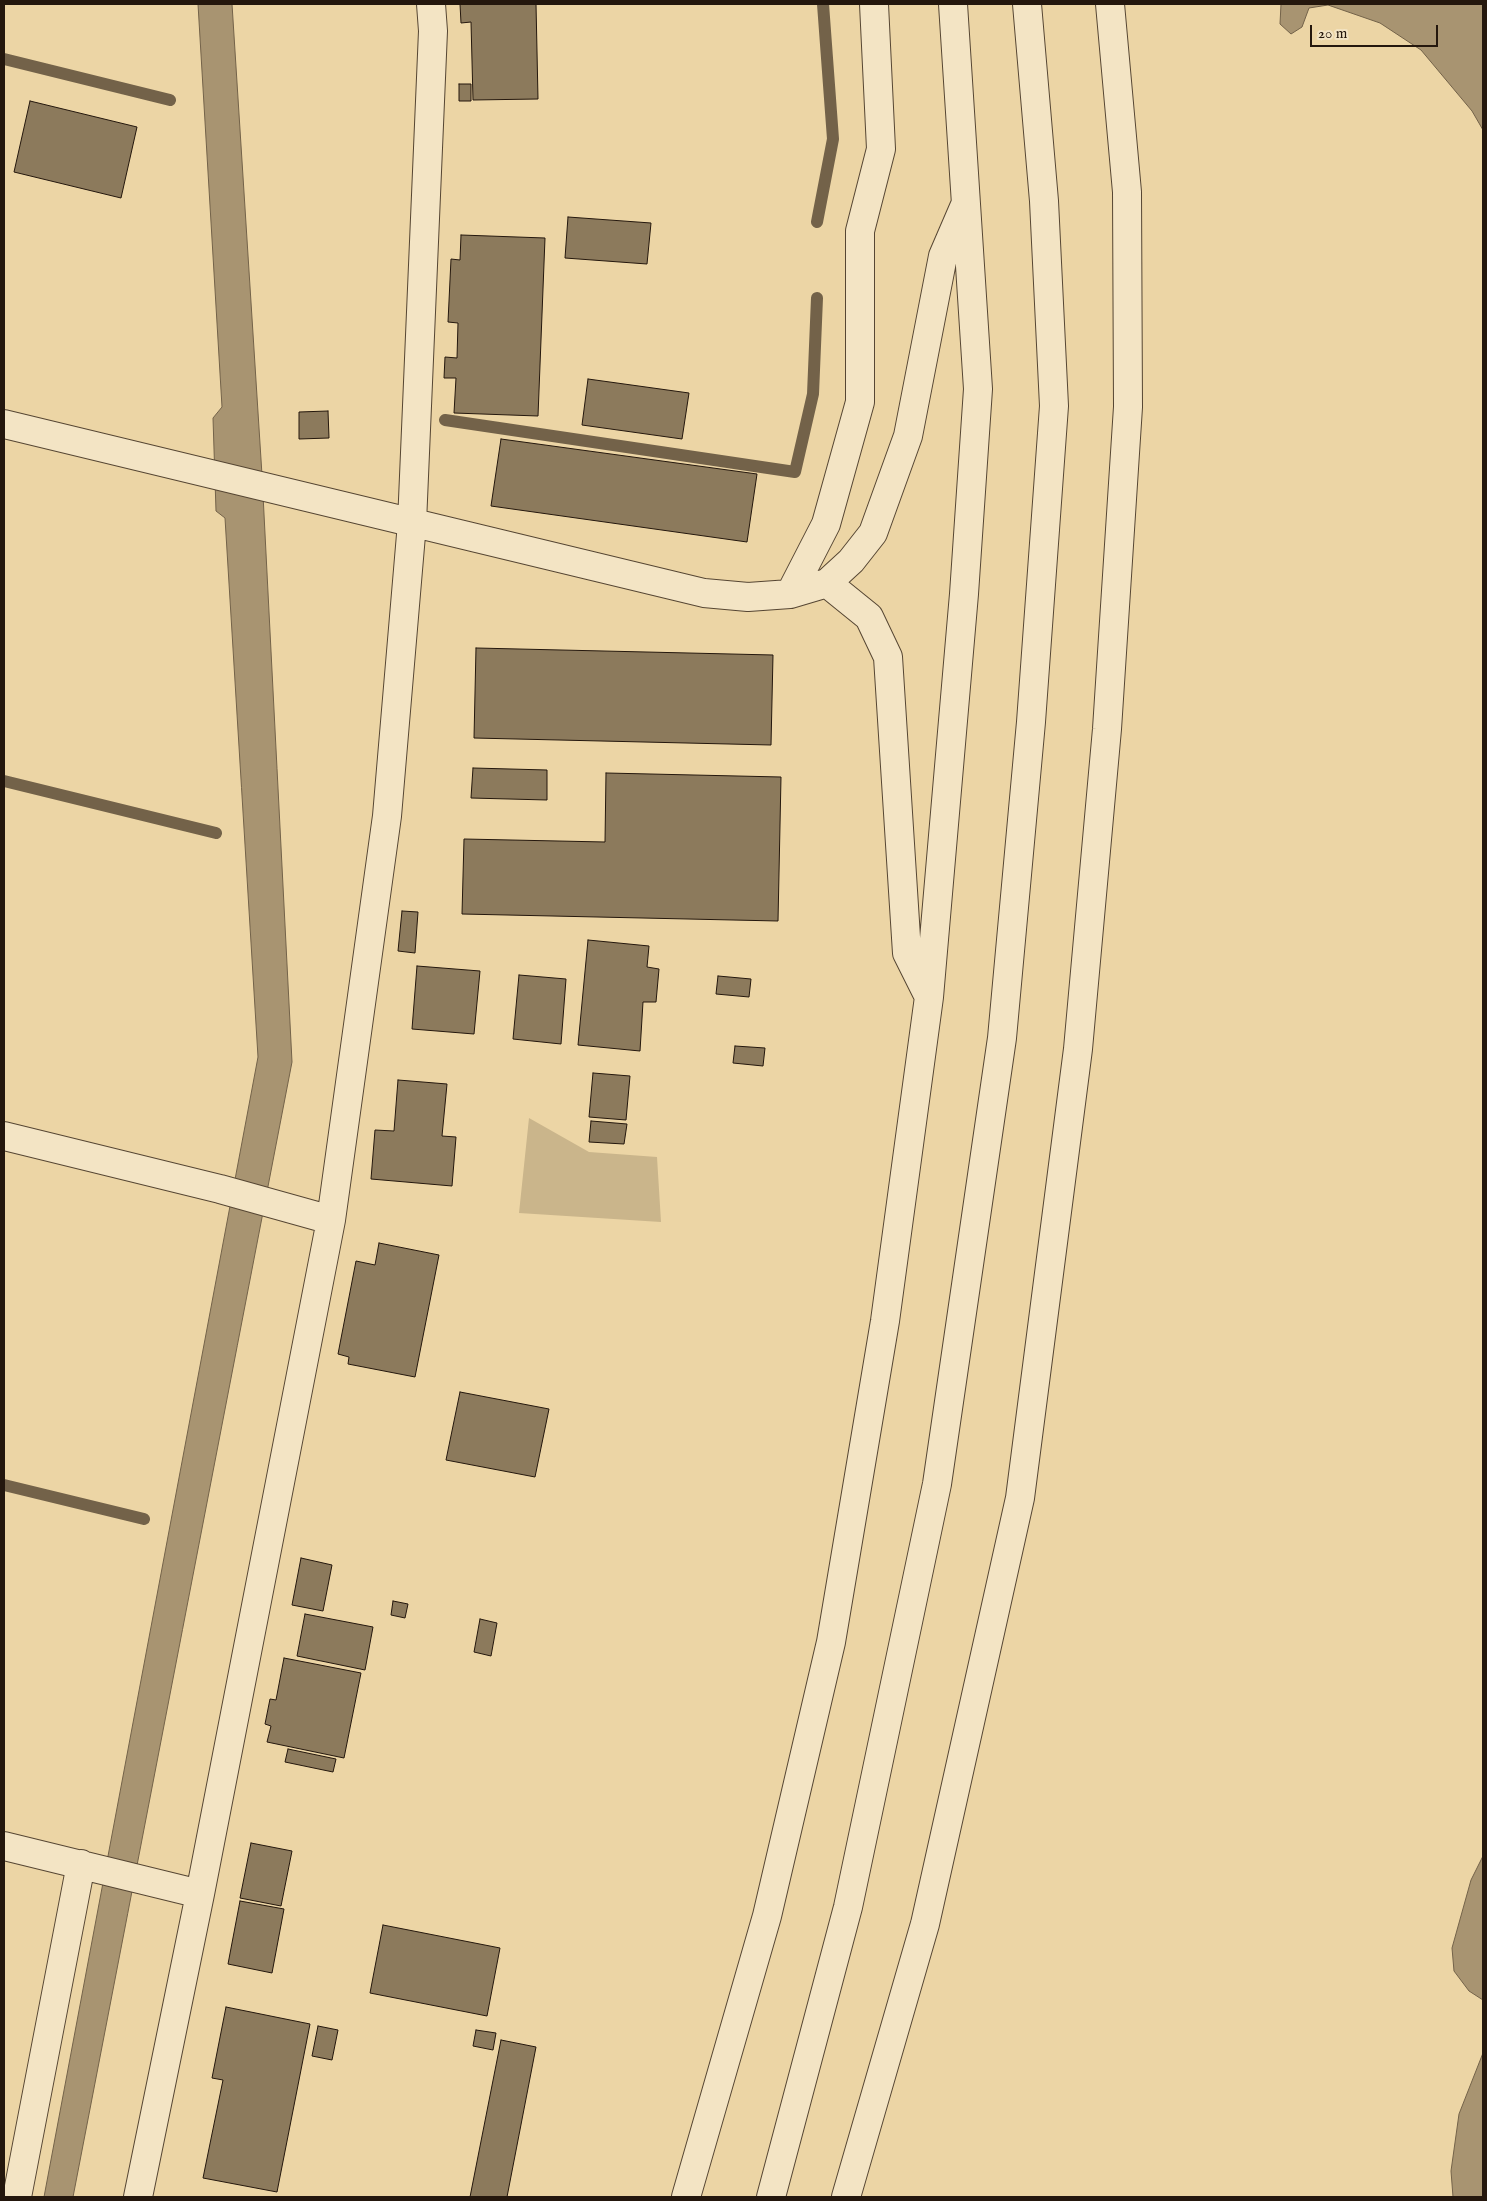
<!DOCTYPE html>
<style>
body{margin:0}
#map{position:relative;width:1487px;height:2201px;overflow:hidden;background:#ecd5a5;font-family:"IM FELL English",serif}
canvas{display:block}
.frame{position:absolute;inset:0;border:5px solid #24170d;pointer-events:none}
.scale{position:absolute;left:1310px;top:25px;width:128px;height:22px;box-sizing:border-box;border:2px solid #24170d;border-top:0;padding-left:6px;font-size:15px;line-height:18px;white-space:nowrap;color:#24170d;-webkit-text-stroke:4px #f3e4c4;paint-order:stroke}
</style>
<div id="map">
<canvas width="1487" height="2201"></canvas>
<div class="frame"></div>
<div class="scale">20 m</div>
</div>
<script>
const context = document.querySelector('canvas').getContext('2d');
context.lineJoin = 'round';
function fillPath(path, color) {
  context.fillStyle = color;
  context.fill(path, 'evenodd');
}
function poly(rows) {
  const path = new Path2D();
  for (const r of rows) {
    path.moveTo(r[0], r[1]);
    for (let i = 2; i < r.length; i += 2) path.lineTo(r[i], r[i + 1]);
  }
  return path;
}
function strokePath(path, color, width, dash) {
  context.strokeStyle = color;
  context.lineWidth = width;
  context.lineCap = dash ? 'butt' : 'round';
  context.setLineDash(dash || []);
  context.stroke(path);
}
fillPath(poly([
 [529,1118,589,1152,657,1157,661,1222,519,1213]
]), '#cab58b');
const water = poly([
 [198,4,232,4,262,475,292,1062,73,2197,44,2197,258,1057,225,518,216,511,213,418,222,407,198,4],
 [1281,4,1483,4,1483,130,1472,111,1421,50,1380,23,1328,5,1309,8,1302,27,1291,34,1280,24,1281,4],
 [1483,1856,1483,2000,1469,1991,1454,1971,1452,1948,1471,1880,1483,1856],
 [1483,2053,1483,2197,1453,2197,1451,2171,1459,2114,1483,2053]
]);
fillPath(water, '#a89471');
strokePath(water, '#736249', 1);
strokePath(poly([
 [4,59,170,100],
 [817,222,833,139,823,4],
 [445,420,795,472,813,394,817,298],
 [4,781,216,833],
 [4,1485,144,1519]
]), '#736249', 12);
const building = poly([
 [460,4,536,4,538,99,473,100,471,22,461,23,460,4],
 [459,84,471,84,471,101,459,101,459,84],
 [30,101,137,127,121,198,14,172,30,101],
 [568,217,651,223,647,264,565,258,568,217],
 [461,235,545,238,538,416,454,413,456,378,444,378,445,357,457,358,458,323,448,322,451,259,460,260,461,235],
 [588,379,689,393,682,439,582,425,588,379],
 [328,411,329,438,299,439,299,412,328,411],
 [501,439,757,474,747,542,491,506,501,439],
 [476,648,773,655,771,745,474,738,476,648],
 [473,768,547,770,547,800,471,798,473,768],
 [606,773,781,777,778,921,462,914,464,839,605,842,606,773],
 [402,911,418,912,415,953,398,951,402,911],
 [588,940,649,946,647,967,659,969,656,1002,643,1002,640,1051,578,1045,588,940],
 [417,966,480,971,474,1034,412,1029,417,966],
 [519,975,566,979,561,1044,513,1039,519,975],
 [718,976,751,979,749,997,716,994,718,976],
 [735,1046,765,1048,763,1066,733,1063,735,1046],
 [593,1073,630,1076,626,1120,589,1117,593,1073],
 [398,1080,447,1084,442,1136,456,1137,452,1186,371,1179,375,1130,394,1131,398,1080],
 [591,1121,627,1124,624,1144,589,1142,591,1121],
 [379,1243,439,1255,415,1377,348,1364,349,1357,338,1354,356,1261,375,1265,379,1243],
 [460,1392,549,1409,535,1477,446,1460,460,1392],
 [301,1558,332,1565,323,1611,292,1605,301,1558],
 [393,1601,408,1604,405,1618,391,1615,393,1601],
 [305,1614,373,1627,365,1670,297,1656,305,1614],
 [480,1619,497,1623,491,1656,474,1652,480,1619],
 [284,1658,361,1673,344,1758,267,1742,271,1726,265,1724,270,1699,276,1700,284,1658],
 [288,1749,336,1759,333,1772,285,1762,288,1749],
 [251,1843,292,1851,281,1906,240,1898,251,1843],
 [240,1901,284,1909,272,1973,228,1964,240,1901],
 [383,1925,500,1948,487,2016,370,1993,383,1925],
 [226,2007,310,2024,277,2192,203,2178,223,2080,212,2078,226,2007],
 [318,2026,338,2030,332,2060,312,2056,318,2026],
 [476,2030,496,2033,493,2050,473,2046,476,2030],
 [501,2040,536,2047,507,2197,470,2197,501,2040]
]);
fillPath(building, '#8c7a5c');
strokePath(building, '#24170d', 1);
const minor = poly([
 [4,424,704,593,748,597,790,594,827,583,851,561,873,533,908,436,943,256,965,205],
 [827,583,869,617,888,657,907,953,929,997],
 [790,594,826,524,860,402,860,231,881,149,874,4],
 [4,1136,220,1189,331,1220],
 [4,1846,200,1894],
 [17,2197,81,1864],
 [138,2197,200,1894,331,1220,387,816,412,523,433,31,431,4],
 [686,2197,767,1916,831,1642,885,1321,929,997,964,594,978,389,953,4],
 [771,2197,848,1907,937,1484,1002,1038,1031,722,1054,406,1044,201,1027,4],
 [846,2197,925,1924,1020,1498,1078,1049,1107,729,1128,407,1127,192,1110,4]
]);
strokePath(minor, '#564633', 30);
strokePath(minor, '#f3e4c4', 28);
</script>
